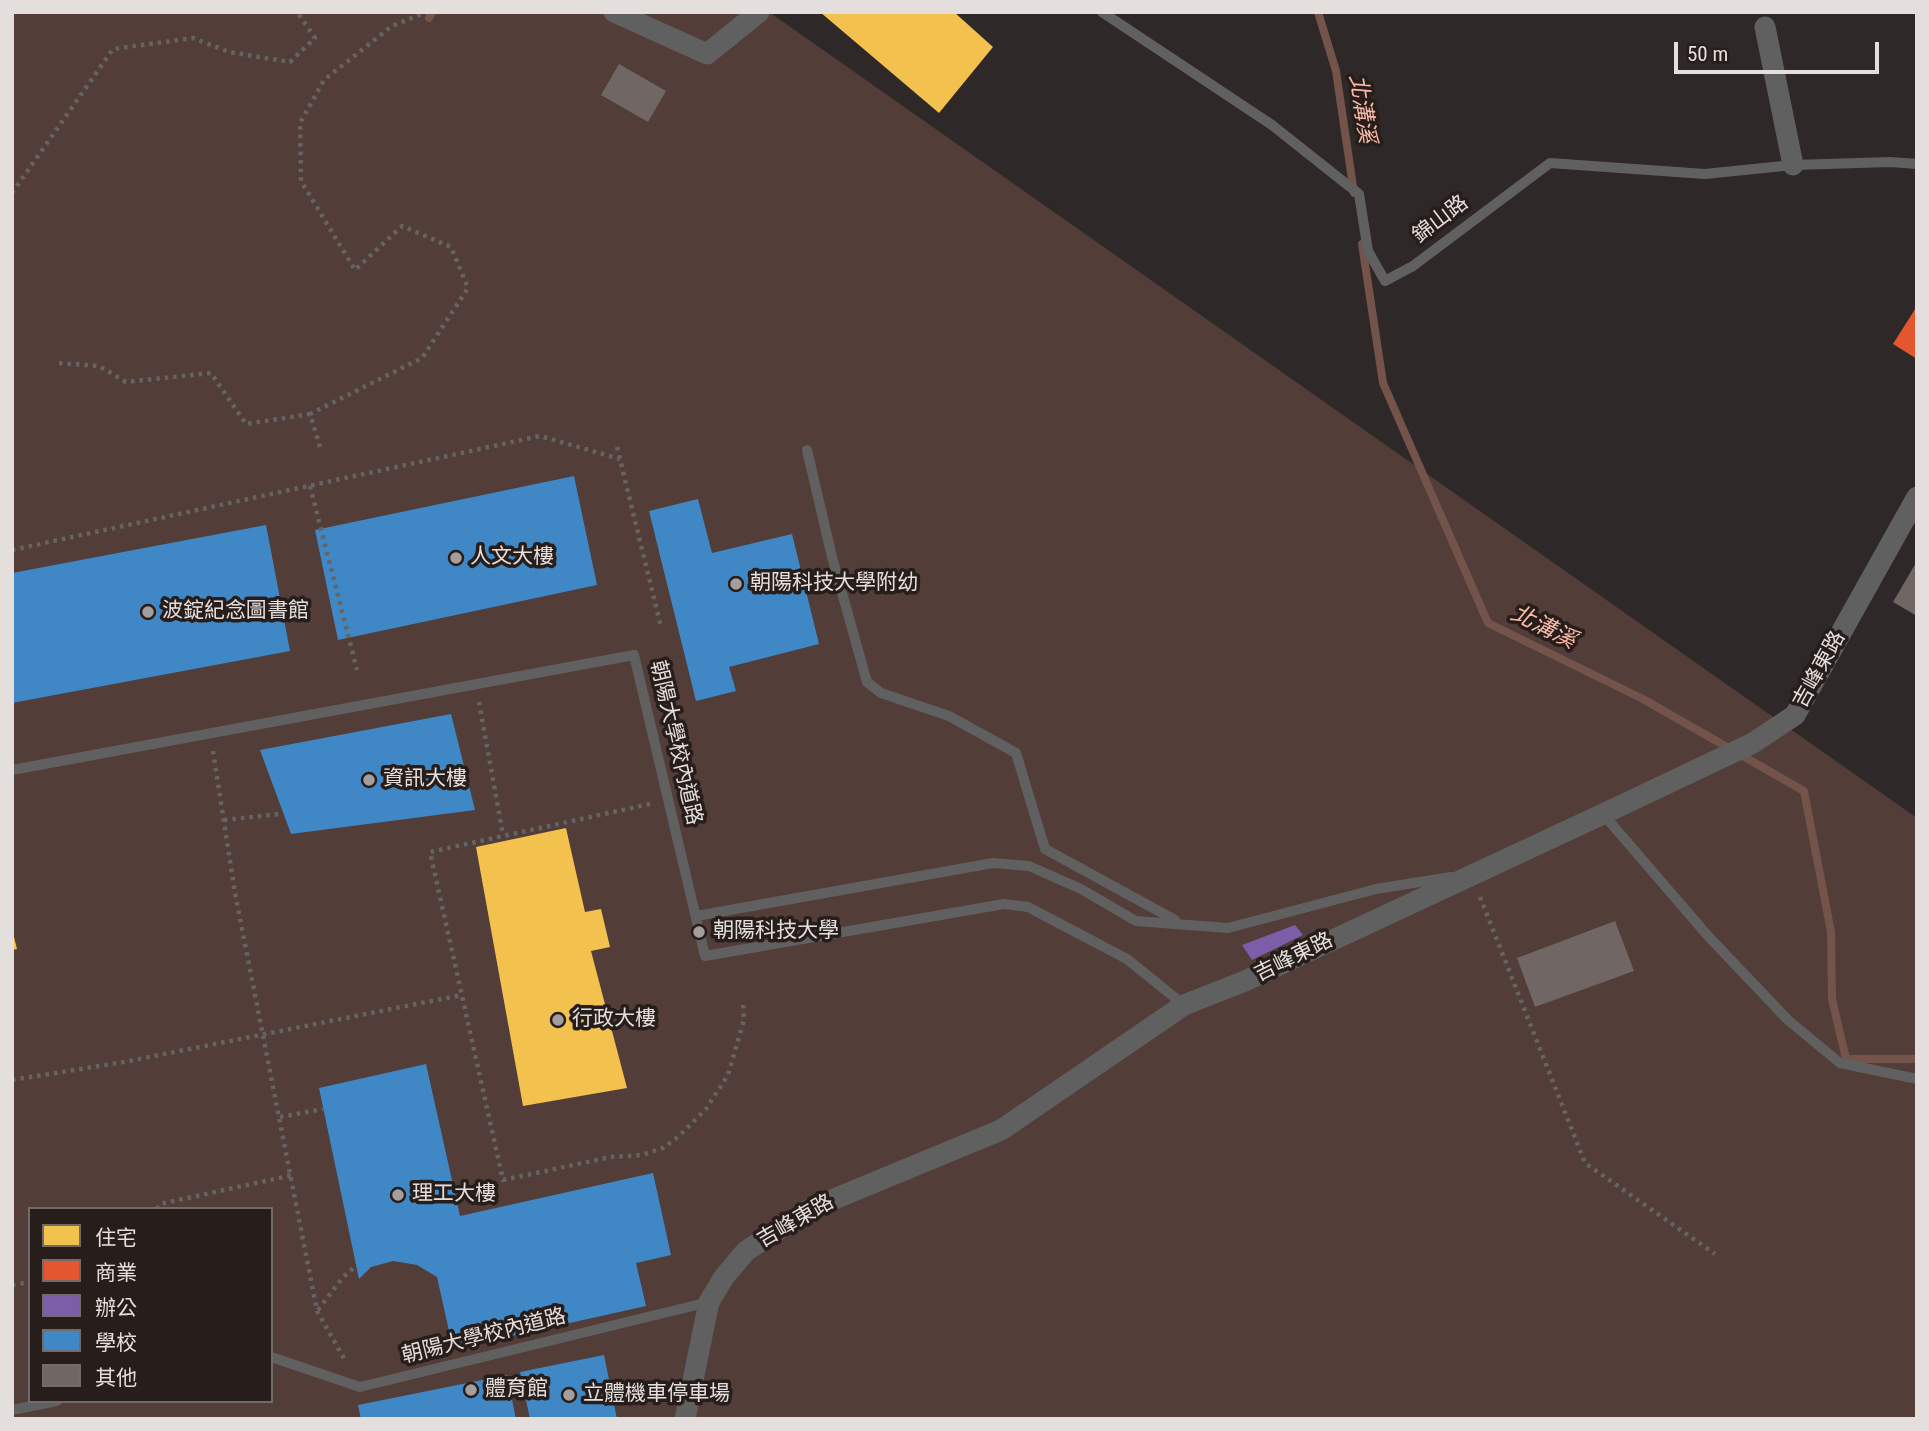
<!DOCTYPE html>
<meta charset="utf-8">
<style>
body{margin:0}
#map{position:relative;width:1929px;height:1431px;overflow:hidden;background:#2e2928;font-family:"Roboto Condensed","Noto Sans TC",sans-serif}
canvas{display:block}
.frame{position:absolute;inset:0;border:14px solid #e4dedc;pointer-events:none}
.legend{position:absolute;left:28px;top:1207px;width:245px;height:196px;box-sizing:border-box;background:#271e1c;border:2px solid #736b69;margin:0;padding:9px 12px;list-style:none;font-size:21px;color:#e4dedc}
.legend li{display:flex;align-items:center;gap:14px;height:35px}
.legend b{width:35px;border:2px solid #736b69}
.scale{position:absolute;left:1674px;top:42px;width:205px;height:32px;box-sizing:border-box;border:4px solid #e4dedc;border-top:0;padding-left:9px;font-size:21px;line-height:24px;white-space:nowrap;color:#e4dedc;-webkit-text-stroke:5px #271e1c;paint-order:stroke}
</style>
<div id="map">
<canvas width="1929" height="1431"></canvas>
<div class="frame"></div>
<ul class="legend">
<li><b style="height:19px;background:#f2c14e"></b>住宅</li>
<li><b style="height:19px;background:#e4572e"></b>商業</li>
<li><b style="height:19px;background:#7b5ea7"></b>辦公</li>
<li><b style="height:19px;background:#3f88c5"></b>學校</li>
<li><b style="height:19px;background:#706664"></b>其他</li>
</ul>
<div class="scale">50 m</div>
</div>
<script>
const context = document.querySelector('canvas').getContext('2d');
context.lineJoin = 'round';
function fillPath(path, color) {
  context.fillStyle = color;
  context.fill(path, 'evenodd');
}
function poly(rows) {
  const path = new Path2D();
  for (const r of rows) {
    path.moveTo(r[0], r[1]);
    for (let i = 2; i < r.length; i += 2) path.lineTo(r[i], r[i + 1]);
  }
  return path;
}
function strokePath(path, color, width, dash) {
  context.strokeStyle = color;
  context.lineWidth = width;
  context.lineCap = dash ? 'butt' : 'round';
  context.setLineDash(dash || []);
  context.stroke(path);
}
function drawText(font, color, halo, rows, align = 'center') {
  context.font = font + ' "Roboto Condensed","Noto Sans TC",sans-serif';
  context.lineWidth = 7;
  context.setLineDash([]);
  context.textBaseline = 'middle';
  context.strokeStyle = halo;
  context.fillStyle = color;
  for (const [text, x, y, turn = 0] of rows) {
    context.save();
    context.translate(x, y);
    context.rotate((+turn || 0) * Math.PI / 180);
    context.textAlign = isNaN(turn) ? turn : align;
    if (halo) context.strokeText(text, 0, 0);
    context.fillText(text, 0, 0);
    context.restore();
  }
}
fillPath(poly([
 [12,12,769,12,1917,818,1917,1419,12,1419],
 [30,1209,271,1209,271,1401,30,1401]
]), '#523d38');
fillPath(poly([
 [820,12,954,12,993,47,939,113],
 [566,828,585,912,601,909,610,947,591,951,627,1088,523,1106,476,847],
 [12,929,17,949,12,950]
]), '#f2c14e');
fillPath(poly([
 [1917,306,1917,359,1893,344]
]), '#e4572e');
fillPath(poly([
 [1295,925,1303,935,1252,960,1242,945]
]), '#7b5ea7');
fillPath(poly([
 [574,476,597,585,338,640,315,530],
 [698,499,712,553,792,534,819,644,729,667,736,691,696,701,649,511],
 [266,525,290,651,12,703,12,573],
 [451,714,475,810,291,834,260,750],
 [426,1064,460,1216,653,1173,671,1255,636,1263,646,1306,453,1349,437,1277,417,1265,393,1261,371,1267,359,1279,319,1088],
 [604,1355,617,1419,530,1419,520,1372],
 [507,1375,516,1419,361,1419,358,1405]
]), '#3f88c5');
strokePath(poly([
 [1318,12,1336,71,1354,193],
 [429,18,432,12],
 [1362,244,1383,383,1488,623,1643,699,1804,791,1831,932,1832,999,1846,1059,1917,1059]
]), '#74534a', 8);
fillPath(poly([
 [619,64,666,91,648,122,601,95],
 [1917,561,1917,616,1893,602],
 [1615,921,1634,971,1535,1007,1517,958]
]), '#706664');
strokePath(poly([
 [12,193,113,49,193,38,229,52,290,62,315,38,297,12],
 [59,363,99,366,126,382,211,373,246,424,310,414],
 [320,447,310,414,422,358,468,288,451,247,402,226,355,270,301,181,300,123,324,80,392,26,427,12],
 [617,447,661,627],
 [310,486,357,670],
 [12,550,540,436,620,459],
 [479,702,503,835],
 [213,751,235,893,317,1311,346,1362],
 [650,804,430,852,503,1180,611,1157,642,1155,663,1148,679,1136,706,1109,728,1075,744,1020,743,1002],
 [224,820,280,814],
 [1480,897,1585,1163,1715,1254],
 [12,1080,124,1062,462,995],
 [280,1117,323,1109],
 [157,1209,160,1204,293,1175],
 [12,1285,30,1282],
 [318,1310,343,1277,356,1266]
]), '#656464', 4.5, [3.5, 5]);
strokePath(poly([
 [1102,12,1272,125,1359,194,1368,251,1385,281,1413,266,1550,163,1705,174,1793,165,1890,162,1917,164],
 [807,450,832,557,867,682,881,693,949,716,1016,753,1045,849,1175,920],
 [12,770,634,655,705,956,1004,904,1028,907,1127,959,1184,1005],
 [1603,814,1708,936,1788,1020,1840,1063,1917,1079],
 [696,916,993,863,1029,866,1081,889,1136,921,1228,928,1376,889,1451,877],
 [271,1357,360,1387,709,1302],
 [12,1410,57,1401]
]), '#616060', 10);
strokePath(poly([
 [614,12,707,54,759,12],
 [1765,27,1793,165],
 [685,1419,709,1302,724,1277,746,1251,810,1209,1001,1130,1184,1005,1245,981,1603,814,1753,743,1795,715,1917,497]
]), '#616060', 21);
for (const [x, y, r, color] of [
 [456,558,7,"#a49f9d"],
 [736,584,7,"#a49f9d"],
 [148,612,7,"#a49f9d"],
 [369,780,7,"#a49f9d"],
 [699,932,7,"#a49f9d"],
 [558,1020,7,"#a49f9d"],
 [398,1195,7,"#a49f9d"],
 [471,1390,7,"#a49f9d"],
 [569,1395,7,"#a49f9d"]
]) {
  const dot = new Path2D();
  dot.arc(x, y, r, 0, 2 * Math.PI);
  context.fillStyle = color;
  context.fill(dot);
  strokePath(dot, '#271e1c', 2.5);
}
drawText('21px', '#e4dedc', '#271e1c', [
 ["錦山路",1441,220,-37],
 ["吉峰東路",1820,670,-61],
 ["朝陽大學校內道路",675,743,77],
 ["吉峰東路",1294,958,-26],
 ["吉峰東路",796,1222,-30],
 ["朝陽大學校內道路",484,1337,-14]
]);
drawText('21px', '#e4dedc', '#271e1c', [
 ["人文大樓",470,558],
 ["朝陽科技大學附幼",750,584],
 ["波錠紀念圖書館",162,612],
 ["資訊大樓",383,780],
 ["朝陽科技大學",713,932],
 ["行政大樓",572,1020],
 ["理工大樓",412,1195],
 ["體育館",485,1390],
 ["立體機車停車場",583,1395]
], 'left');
drawText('italic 23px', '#fbb9a7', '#271e1c', [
 ["北溝溪",1361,109,81],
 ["北溝溪",1543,628,26]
]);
</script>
